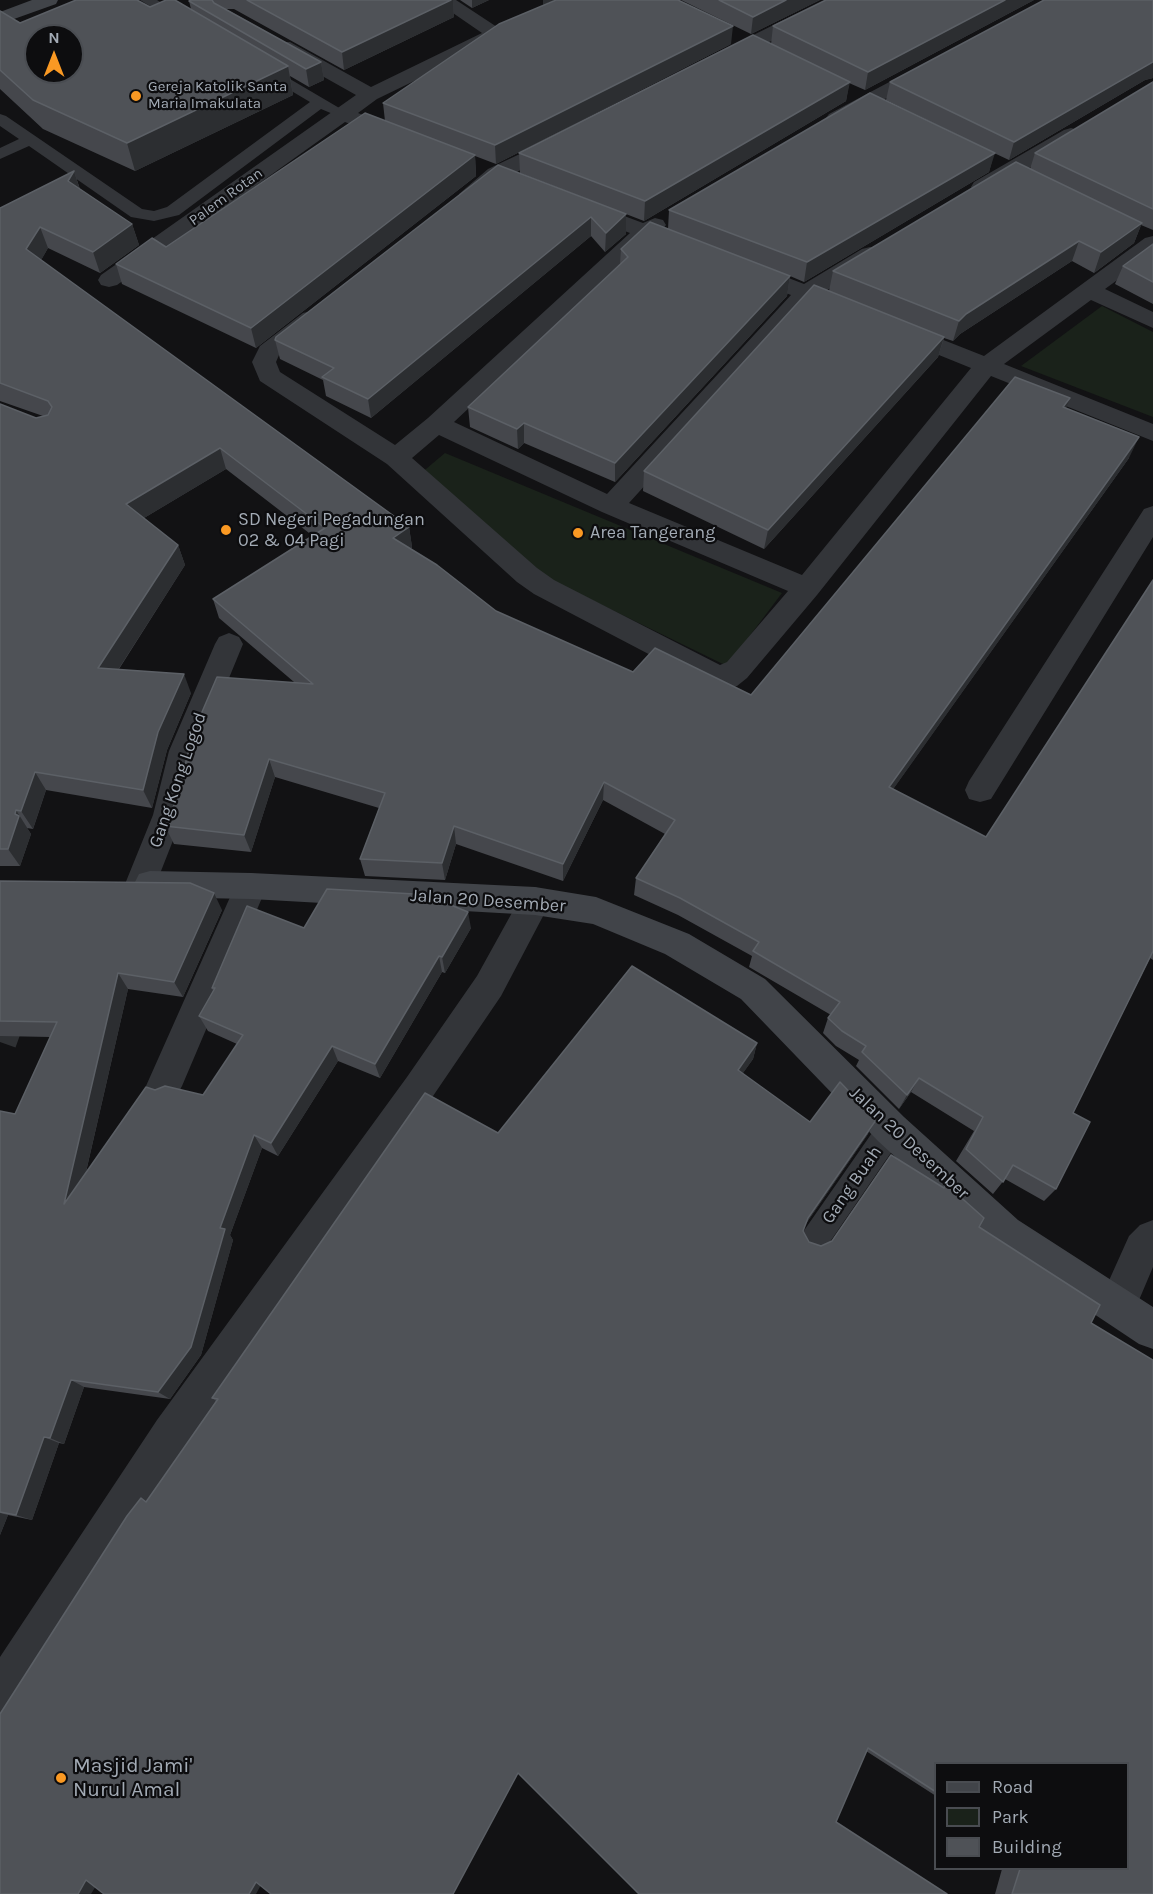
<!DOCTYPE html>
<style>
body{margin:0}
#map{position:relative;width:1153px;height:1894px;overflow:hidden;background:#121214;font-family:Karla,sans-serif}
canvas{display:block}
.legend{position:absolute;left:934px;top:1762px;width:195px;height:108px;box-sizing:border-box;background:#0d0d0f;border:2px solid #494c51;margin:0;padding:8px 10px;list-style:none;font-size:18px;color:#a3abb5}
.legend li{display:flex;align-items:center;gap:12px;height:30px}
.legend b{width:30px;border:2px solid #494c51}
.north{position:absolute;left:24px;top:24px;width:60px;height:60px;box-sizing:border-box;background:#0d0d0f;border:2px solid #494c51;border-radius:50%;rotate:0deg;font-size:16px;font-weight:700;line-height:24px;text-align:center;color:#a3abb5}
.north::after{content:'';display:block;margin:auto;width:21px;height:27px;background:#fa9923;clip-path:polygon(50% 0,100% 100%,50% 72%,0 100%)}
</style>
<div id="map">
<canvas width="1153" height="1894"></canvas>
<ul class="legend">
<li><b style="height:8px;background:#414449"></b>Road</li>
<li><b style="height:16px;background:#1a221a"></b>Park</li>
<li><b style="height:16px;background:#4f5257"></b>Building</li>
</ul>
<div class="north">N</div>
</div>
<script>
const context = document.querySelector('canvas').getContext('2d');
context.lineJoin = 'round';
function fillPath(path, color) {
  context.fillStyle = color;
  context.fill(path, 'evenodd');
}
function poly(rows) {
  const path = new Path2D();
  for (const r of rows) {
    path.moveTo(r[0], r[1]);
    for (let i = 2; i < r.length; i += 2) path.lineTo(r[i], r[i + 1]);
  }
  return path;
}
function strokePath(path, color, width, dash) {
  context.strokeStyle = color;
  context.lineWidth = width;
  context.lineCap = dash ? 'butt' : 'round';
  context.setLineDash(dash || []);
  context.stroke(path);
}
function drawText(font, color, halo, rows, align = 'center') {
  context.font = font + ' Karla,sans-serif';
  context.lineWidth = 4.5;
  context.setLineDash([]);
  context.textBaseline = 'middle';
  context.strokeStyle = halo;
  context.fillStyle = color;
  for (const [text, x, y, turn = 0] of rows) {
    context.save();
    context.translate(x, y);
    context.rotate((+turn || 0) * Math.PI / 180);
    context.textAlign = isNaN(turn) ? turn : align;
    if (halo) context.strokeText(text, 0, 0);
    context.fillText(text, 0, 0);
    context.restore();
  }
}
fillPath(poly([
 [1102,306,1153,332,1153,417,1021,366],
 [445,453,782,593,727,666,530,570,420,474]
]), '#1a221a');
strokePath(poly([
 [0,1042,17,995]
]), '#2f3134', 33, [33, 16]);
fillPath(poly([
 [140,0,157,0,193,22,191,25,181,25,140,0],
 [261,62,341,109,333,114,321,109,179,215,154,221,131,217,29,146,0,159,0,148,19,139,0,126,0,114,6,116,142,209,154,211,167,207,310,102,256,70,253,67,256,64,261,62],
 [891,1116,901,1120,905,1129,901,1138,823,1252,813,1256,803,1252,799,1242,803,1232,881,1120,891,1116]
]), '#333539');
fillPath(poly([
 [434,0,456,0,497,27,560,0,585,0,583,4,503,38,377,99,358,113,403,131,406,135,403,139,396,141,389,139,345,122,117,285,109,287,101,285,98,280,101,275,356,95,276,50,273,46,276,42,290,42,371,87,482,33,434,0],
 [824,0,848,0,846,4,727,63,713,63,710,59,713,55,824,0],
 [927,62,934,64,937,68,934,72,843,122,836,124,829,122,826,118,829,114,927,62],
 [1071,128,1078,130,1081,134,1078,138,990,192,982,193,974,192,971,187,974,182,1064,130,1071,128],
 [560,135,567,137,570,141,567,145,504,179,478,199,470,200,462,199,459,194,488,169,560,135],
 [584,201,643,223,655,218,663,220,666,225,662,230,692,241,695,246,692,251,684,253,648,240,454,422,607,494,791,295,739,275,736,270,739,265,747,263,755,265,804,284,862,249,870,247,878,249,881,254,878,259,824,292,857,305,861,310,857,315,849,317,841,315,810,303,629,503,802,575,971,368,892,336,888,331,892,326,900,324,908,326,984,356,1145,238,1153,236,1153,254,1105,289,1153,312,1153,328,1091,300,1004,364,1153,424,1153,441,991,376,817,595,747,678,737,686,727,689,702,682,534,594,517,582,387,464,260,381,252,362,260,346,303,313,311,311,319,313,323,318,319,323,279,355,276,362,280,372,395,445,428,418,630,233,576,213,573,208,576,203,584,201],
 [439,435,602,512,788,591,727,662,720,665,554,580,537,568,412,458,439,435],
 [1153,506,1153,537,991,799,980,802,969,799,965,790,969,781,1144,509,1153,506],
 [229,633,239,637,243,644,199,751,183,815,152,894,141,897,130,894,125,884,153,815,169,751,215,644,219,637,229,633],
 [251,873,262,876,267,886,182,1086,176,1097,164,1102,152,1097,146,1086,235,886,240,876,251,873],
 [535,887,546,891,551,901,501,996,431,1099,185,1448,16,1713,0,1719,0,1657,157,1420,407,1077,477,976,524,891,535,887],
 [1153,1220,1153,1267,1131,1319,1117,1324,1103,1319,1098,1305,1129,1236,1140,1225,1153,1220]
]), '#333539');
fillPath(poly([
 [32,0,58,0,56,4,0,24,0,12,32,0],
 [150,871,251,873,535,887,596,897,689,934,765,979,904,1117,1018,1220,1153,1307,1153,1349,1139,1344,992,1246,878,1141,741,999,665,954,593,924,535,915,251,899,150,897,139,894,134,884,139,874,150,871]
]), '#414449');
fillPath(poly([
 [191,0,453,0,454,17,344,70,234,9,226,9,321,62,324,80,309,87,290,76,293,95,135,171,43,129,0,89,0,11,20,23,150,7,191,9,189,1],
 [460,0,489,0,472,8],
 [681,0,820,0,751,34],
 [1034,0,865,90,849,83,846,101,644,221,520,173,519,153,771,44,773,26],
 [1153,0,1153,78,1145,80,1009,160,994,153,989,172,804,282,790,276,787,296,615,482,524,443,518,449,470,427,468,407,620,264,621,249,668,229,669,210,958,135,886,100,890,82],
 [731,44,496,164,475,156,476,176,256,348,122,284,116,264,166,247,385,121,383,103],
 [1153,82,1153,230,1141,225,1134,243,1094,273,1072,261,960,334,953,341,944,338,938,357,764,549,643,491,644,471,829,291,833,271,1030,169,1035,153],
 [498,165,626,214,626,234,605,252,591,236,371,418,326,396,323,380,280,359,275,340],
 [74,171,80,189,132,224,139,245,100,273,48,248,41,260,409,527,412,547,411,549,496,611,633,672,751,695,1066,408,1129,458,893,789,986,837,1153,580,1153,960,1150,958,1073,1113,1056,1189,1044,1201,1005,1179,993,1194,956,1161,974,1131,911,1092,899,1109,856,1066,859,1060,836,1046,823,1033,828,1018,831,1015,749,967,752,956,678,915,634,895,636,878,665,834,603,800,563,881,456,844,445,880,365,876,360,859,379,808,275,777,251,852,174,844,165,826,294,682,219,618,213,599,313,536,226,469,144,518,178,545,185,565,119,669,191,693,167,750,152,808,46,790,33,829,27,828,31,834,20,866,0,866,0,404,36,418,43,416,0,401,0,208],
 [1153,244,1153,304,1115,284,1123,266],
 [0,881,222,910,183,997,128,989,86,1172,155,1090,203,1095,237,1044,208,1031,199,1016,213,991,212,988,304,928,432,897,471,928,445,973,442,972,380,1078,338,1061,278,1156,262,1148,230,1235,233,1240,201,1355,170,1399,84,1387,64,1444,59,1443,32,1520,8,1515,0,1535,0,1111,15,1114,50,1037,0,1036],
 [757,1043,753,1059,742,1074,810,1122,868,1134,805,1225,803,1231,809,1242,821,1246,943,1187,946,1184,979,1227,1091,1323,1153,1894,995,1894,1002,1869,1128,1869,936,1764,936,1796,866,1751,518,1774,261,1886,95,1887,147,1501,216,1401,212,1398,498,1133]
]), '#45474c');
fillPath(poly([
 [451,0,453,0,454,17,344,70,342,52],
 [472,0,489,0,472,8],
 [543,0,555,0,543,5],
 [786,0,820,0,751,34,753,17],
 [1005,0,1034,0,865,90,868,72],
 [733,26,731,44,496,164,495,145],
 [321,62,324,80,309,87,306,69],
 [1151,62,1153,62,1153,78,1145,80,1009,160,1014,142],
 [288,66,293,95,135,171,127,143],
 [850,82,846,101,644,221,645,201],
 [995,153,989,172,804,282,807,262],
 [475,155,476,176,256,348,251,328],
 [74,171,81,193,68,181],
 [626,214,626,234,605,252,606,233],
 [591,217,591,236,371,418,368,399],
 [1142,223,1134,243,1094,273,1101,252],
 [132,224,139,245,100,273,93,252],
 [40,227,48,248,35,271,26,249],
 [1079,241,1072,261,960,334,953,341,959,321,966,314],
 [790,276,787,296,615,482,615,463],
 [944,337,938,357,764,549,768,530],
 [1070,398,1062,419,1063,407],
 [524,423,524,443,518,449,517,429],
 [1139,437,1129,458,882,805,889,787],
 [220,448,226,469,134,524,126,504],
 [409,527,412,547,397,558,393,538],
 [178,545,185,565,107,687,98,668],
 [184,674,191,693,167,750,152,808,143,790,158,732],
 [269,759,275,777,251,852,244,835],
 [35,772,46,790,33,829,21,811],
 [604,782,603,800,563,881,563,864],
 [16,810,31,834,20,866,8,849],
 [454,826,456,844,445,880,442,863],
 [214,893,222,910,183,997,174,982],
 [468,912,471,928,445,973,442,957],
 [439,956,442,972,380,1078,375,1064],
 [118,973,128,989,76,1215,64,1204],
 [757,1043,753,1059,734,1086,738,1070],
 [332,1046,338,1061,278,1156,271,1143],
 [919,1078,911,1092,899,1109,907,1095],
 [876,1120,868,1134,801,1231,808,1218],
 [254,1135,262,1148,230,1235,233,1240,201,1355,170,1399,158,1392],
 [71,1380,84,1387,64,1444,50,1438],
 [44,1437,59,1443,32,1520,16,1515],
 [0,1513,8,1515,0,1535],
 [104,1873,91,1894,78,1894,86,1880],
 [267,1874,256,1894,249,1894,256,1882]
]), '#2c2e31');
const building = poly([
 [76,0,137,0,150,7,166,0,175,0,288,66,127,143,33,100,0,70,0,11,20,23,76,0],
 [36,36,72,36,72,72,36,72,36,36],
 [191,0,212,0,214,3,321,62,306,69,189,1,191,0],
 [247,0,451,0,342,52,247,0],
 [556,0,678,0,733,26,495,145,383,103,499,24,556,0],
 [719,0,786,0,753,17,719,0],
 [826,0,1005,0,868,72,773,26,826,0],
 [1044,0,1153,0,1153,62,1014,142,890,82,1044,0],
 [753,35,850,82,645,201,519,153,753,35],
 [1153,82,1153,209,1035,153,1153,82],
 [870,93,995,153,807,262,669,210,870,93],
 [365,113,475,155,251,328,116,264,152,238,166,247,365,113],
 [1016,162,1142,223,1101,252,1079,241,966,314,959,321,833,271,1016,162],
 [498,165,626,214,606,233,591,217,368,399,322,377,334,368,275,340,276,337,498,165],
 [74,171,68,181,132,224,93,252,40,227,26,249,409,527,393,538,437,565,496,611,633,672,655,648,751,695,1015,377,1070,398,1063,407,1139,437,889,787,986,837,1153,580,1153,951,1073,1113,1090,1122,1056,1189,1013,1165,1003,1182,966,1149,983,1117,919,1078,907,1095,862,1052,866,1046,842,1031,828,1018,840,1002,753,951,759,942,680,898,636,878,675,820,604,782,563,864,454,826,442,863,360,859,385,793,269,759,244,835,165,826,177,798,193,733,217,677,313,684,213,599,325,528,220,448,126,504,178,545,98,668,184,674,158,732,143,790,35,772,21,811,16,810,15,814,19,816,8,849,0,849,0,404,36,418,48,415,52,407,48,401,0,383,0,208,74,171],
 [650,222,790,276,615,463,524,423,517,429,468,407,628,257,621,249,650,222],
 [1153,244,1153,282,1123,266,1153,244],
 [814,285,944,337,768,530,644,471,814,285],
 [0,881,190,883,214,893,174,982,118,973,64,1204,146,1087,155,1090,165,1086,203,1095,243,1035,199,1016,215,988,212,988,247,906,304,928,327,889,432,895,431,897,468,912,442,957,439,956,375,1064,332,1046,271,1143,254,1135,220,1228,225,1229,191,1347,158,1392,71,1380,50,1438,44,1437,16,1515,0,1512,0,1111,15,1114,57,1022,0,1021,0,881],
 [632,966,757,1043,738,1070,810,1122,840,1082,876,1120,808,1218,803,1231,809,1242,821,1246,832,1241,891,1155,944,1188,946,1184,984,1218,979,1227,1100,1305,1091,1323,1153,1360,1153,1894,1012,1894,1020,1869,1128,1869,1128,1764,936,1764,936,1792,868,1748,836,1822,947,1894,639,1894,518,1773,453,1894,271,1894,256,1882,249,1894,104,1894,86,1880,78,1894,0,1894,0,1714,127,1516,141,1498,146,1502,218,1399,212,1398,425,1093,498,1133,632,966]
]);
fillPath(building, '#4f5257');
strokePath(building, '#5c6066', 1.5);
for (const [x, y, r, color] of [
 [136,96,6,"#fa9923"],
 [226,530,6,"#fa9923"],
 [578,533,6,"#fa9923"],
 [61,1778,6,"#fa9923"]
]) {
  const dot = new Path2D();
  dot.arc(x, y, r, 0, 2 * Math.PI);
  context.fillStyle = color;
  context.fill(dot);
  strokePath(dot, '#0d0d0f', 2);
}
drawText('15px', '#a3abb5', '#0d0d0f', [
 ["Gereja Katolik Santa",148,87],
 ["Maria Imakulata",148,104]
], 'left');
drawText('15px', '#a3abb5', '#0d0d0f', [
 ["Palem Rotan",226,197,-36]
]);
drawText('18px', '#a3abb5', '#0d0d0f', [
 ["SD Negeri Pegadungan",238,520],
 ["02 & 04 Pagi",238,541],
 ["Area Tangerang",590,533]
], 'left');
drawText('18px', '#a3abb5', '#0d0d0f', [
 ["Gang Kong Logod",178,780,-71],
 ["Jalan 20 Desember",488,901,4],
 ["Jalan 20 Desember",909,1143,43],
 ["Gang Buah",852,1185,-55]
]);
drawText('21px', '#a3abb5', '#0d0d0f', [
 ["Masjid Jami'",73,1766],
 ["Nurul Amal",73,1790]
], 'left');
</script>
